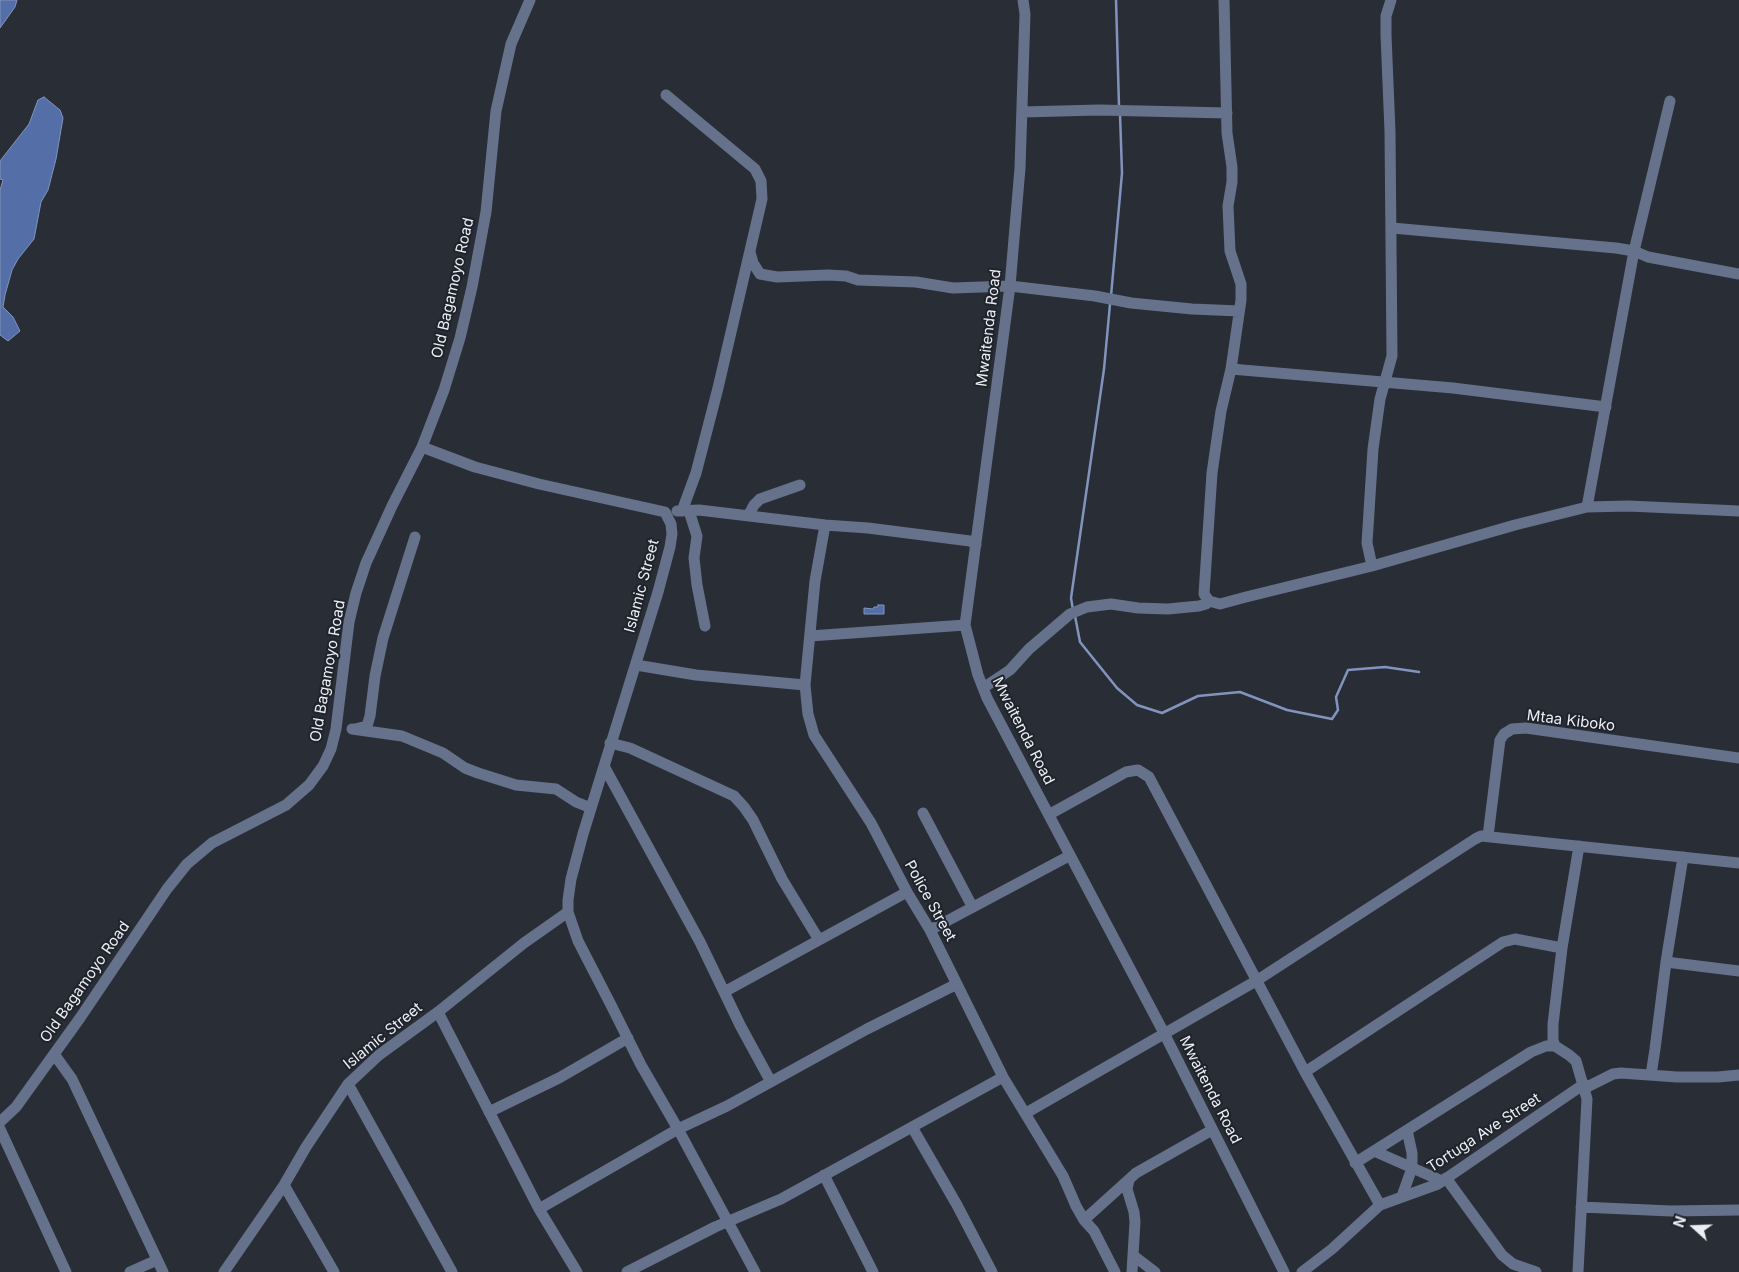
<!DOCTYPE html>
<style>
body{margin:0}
#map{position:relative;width:1739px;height:1272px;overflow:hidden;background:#292d36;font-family:Inter,sans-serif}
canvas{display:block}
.north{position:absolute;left:1669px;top:1202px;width:50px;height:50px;-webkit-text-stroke:4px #1f232c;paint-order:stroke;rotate:290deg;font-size:14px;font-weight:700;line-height:20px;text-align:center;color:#eceef4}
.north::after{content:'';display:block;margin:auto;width:18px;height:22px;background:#eceef4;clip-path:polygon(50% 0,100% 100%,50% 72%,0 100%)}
</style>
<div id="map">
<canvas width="1739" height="1272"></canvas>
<div class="north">N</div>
</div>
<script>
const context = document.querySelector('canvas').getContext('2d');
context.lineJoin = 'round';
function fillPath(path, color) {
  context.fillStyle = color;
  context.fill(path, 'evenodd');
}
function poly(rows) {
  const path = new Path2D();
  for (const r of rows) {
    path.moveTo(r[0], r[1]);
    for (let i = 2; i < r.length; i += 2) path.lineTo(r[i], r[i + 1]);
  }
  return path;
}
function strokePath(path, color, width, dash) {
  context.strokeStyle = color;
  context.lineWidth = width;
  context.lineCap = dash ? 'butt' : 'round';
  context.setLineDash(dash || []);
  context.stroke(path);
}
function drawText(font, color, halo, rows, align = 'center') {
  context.font = font + ' Inter,sans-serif';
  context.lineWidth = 4;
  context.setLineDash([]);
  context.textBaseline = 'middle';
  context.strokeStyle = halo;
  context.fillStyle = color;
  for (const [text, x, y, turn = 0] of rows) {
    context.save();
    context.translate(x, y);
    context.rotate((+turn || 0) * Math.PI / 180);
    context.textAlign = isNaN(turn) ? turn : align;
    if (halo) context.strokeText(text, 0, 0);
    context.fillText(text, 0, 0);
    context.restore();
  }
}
const water = poly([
 [0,0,17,0,15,7,0,28,0,0],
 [44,97,60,110,63,118,56,159,48,190,41,202,34,239,18,259,12,270,5,295,3,307,13,317,20,331,8,341,0,335,0,190,3,180,0,179,0,161,29,124,38,100,44,97],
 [878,605,884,605,884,614,864,614,864,608,873,609,874,607,878,607,878,605]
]);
fillPath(water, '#546ea7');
strokePath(water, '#8294be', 1);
strokePath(poly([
 [1116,0,1119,106],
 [1111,296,1122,173,1120,114],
 [1073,610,1071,598,1104,369,1110,304],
 [1075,616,1080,642,1117,688,1137,705,1162,713,1198,696,1240,692,1287,710,1332,719,1338,710,1336,697,1348,670,1385,667,1419,672]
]), '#8294be', 2.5);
strokePath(poly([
 [1023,0,1025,14,1020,168,1010,286,965,625,978,675,987,698,1164,1033,1284,1272],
 [1224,0,1227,133,1232,167,1232,182,1228,206,1230,251,1241,284,1241,300,1231,369,1221,411,1212,473,1204,594,1209,601,1220,604,1246,597,1372,566,1515,525,1587,507,1628,506,1739,511],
 [666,95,755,169,761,181,762,199,718,388,696,473,682,511],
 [1022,112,1099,110,1227,113],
 [1392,228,1616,248,1634,251,1648,257,1739,274],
 [750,252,753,263,760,274,777,277,828,275,846,276,858,280,916,282,953,288,1010,286,1095,296,1131,303,1192,309,1239,311],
 [1231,369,1453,388,1606,407],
 [1587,507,1634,251,1670,101],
 [677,511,699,510,825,525,868,528,970,541,976,545],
 [689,511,697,536,694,558,697,585,705,626],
 [748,516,754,505,760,499,800,485],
 [825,525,815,581,805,685,808,714,814,735,871,823,907,892,930,930,1003,1077,1063,1176,1076,1206,1084,1220,1094,1231,1115,1272],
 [1372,566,1367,543,1373,449,1380,399,1392,356,1390,131,1386,35,1386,16,1391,0],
 [810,636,965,625],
 [636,665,696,675,805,685],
 [983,688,1010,670,1029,649,1070,614,1087,607,1111,604,1138,608,1168,609,1199,606,1206,604,1209,601],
 [352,729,402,736,443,753,465,768,478,773,516,785,556,789,576,802,591,808],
 [355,729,367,726,370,716,375,676,383,638,415,537],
 [610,743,630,748,734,796,744,807,753,820,782,879,819,940],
 [605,768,700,942,740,1025,771,1082],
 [923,813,972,906],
 [1050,814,1126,772,1138,770,1149,777,1305,1072,1380,1205],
 [1488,836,1500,740,1504,734,1512,729,1526,728,1739,758],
 [568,912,578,941,610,1003,641,1065,678,1129,755,1272],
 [930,930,1069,856],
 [1666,962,1739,971],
 [724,992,907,892],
 [438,1012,539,1209,577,1272],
 [54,1054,72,1079,163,1272],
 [1305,1072,1503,942,1515,939,1562,948],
 [1651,1075,1655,1049,1666,962,1683,857],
 [348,1084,452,1272],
 [1585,1088,1613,1074,1621,1073,1677,1077,1718,1077,1739,1075],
 [489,1112,559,1078,628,1038],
 [1026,1113,1256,981,1475,839,1481,836,1739,863],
 [0,1122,16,1107,80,1018,167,889,187,864,212,843,286,805,309,785,323,766,331,749,336,729,349,622,356,593,366,563,392,506,422,447,444,390,460,338,472,287,486,212,496,111,511,44,530,0],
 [912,1127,957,1205,992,1272],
 [0,1129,66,1272],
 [1374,1151,1442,1181],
 [1355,1163,1531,1052,1546,1046,1555,1046],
 [824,1175,873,1272],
 [1446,1178,1502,1255,1513,1264,1536,1272],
 [1129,1180,1127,1189,1134,1212,1135,1222,1132,1272],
 [284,1185,334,1272],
 [1402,1196,1412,1168,1412,1153,1407,1130],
 [1581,1207,1671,1211,1739,1210],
 [539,1209,678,1129,727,1106,867,1029,957,984],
 [1084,1220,1136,1173,1212,1130],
 [1134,1256,1155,1272],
 [130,1272,157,1260],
 [224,1272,284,1185,306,1147,348,1084,379,1055,438,1012,524,943,568,912,568,900,571,879,583,834,658,592,670,547,672,534,671,524,665,512,539,484,475,467,422,447],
 [627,1272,715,1227,781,1199,1003,1077],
 [1302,1272,1332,1249,1380,1205,1438,1184,1584,1084],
 [1578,1272,1587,1099,1576,1061,1569,1055,1555,1046,1553,1040,1553,1024,1562,948,1579,846]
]), '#66728c', 11);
drawText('15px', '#eceef4', '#1f232c', [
 ["Old Bagamoyo Road",453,288,-77],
 ["Mwaitenda Road",989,328,-83],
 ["Islamic Street",642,586,-75],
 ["Old Bagamoyo Road",328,671,-80],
 ["Mtaa Kiboko",1571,721,7],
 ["Mwaitenda Road",1023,731,63],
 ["Police Street",930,901,61],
 ["Old Bagamoyo Road",85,982,-55],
 ["Islamic Street",383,1036,-39],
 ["Mwaitenda Road",1210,1090,63],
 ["Tortuga Ave Street",1484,1133,-33]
]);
</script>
